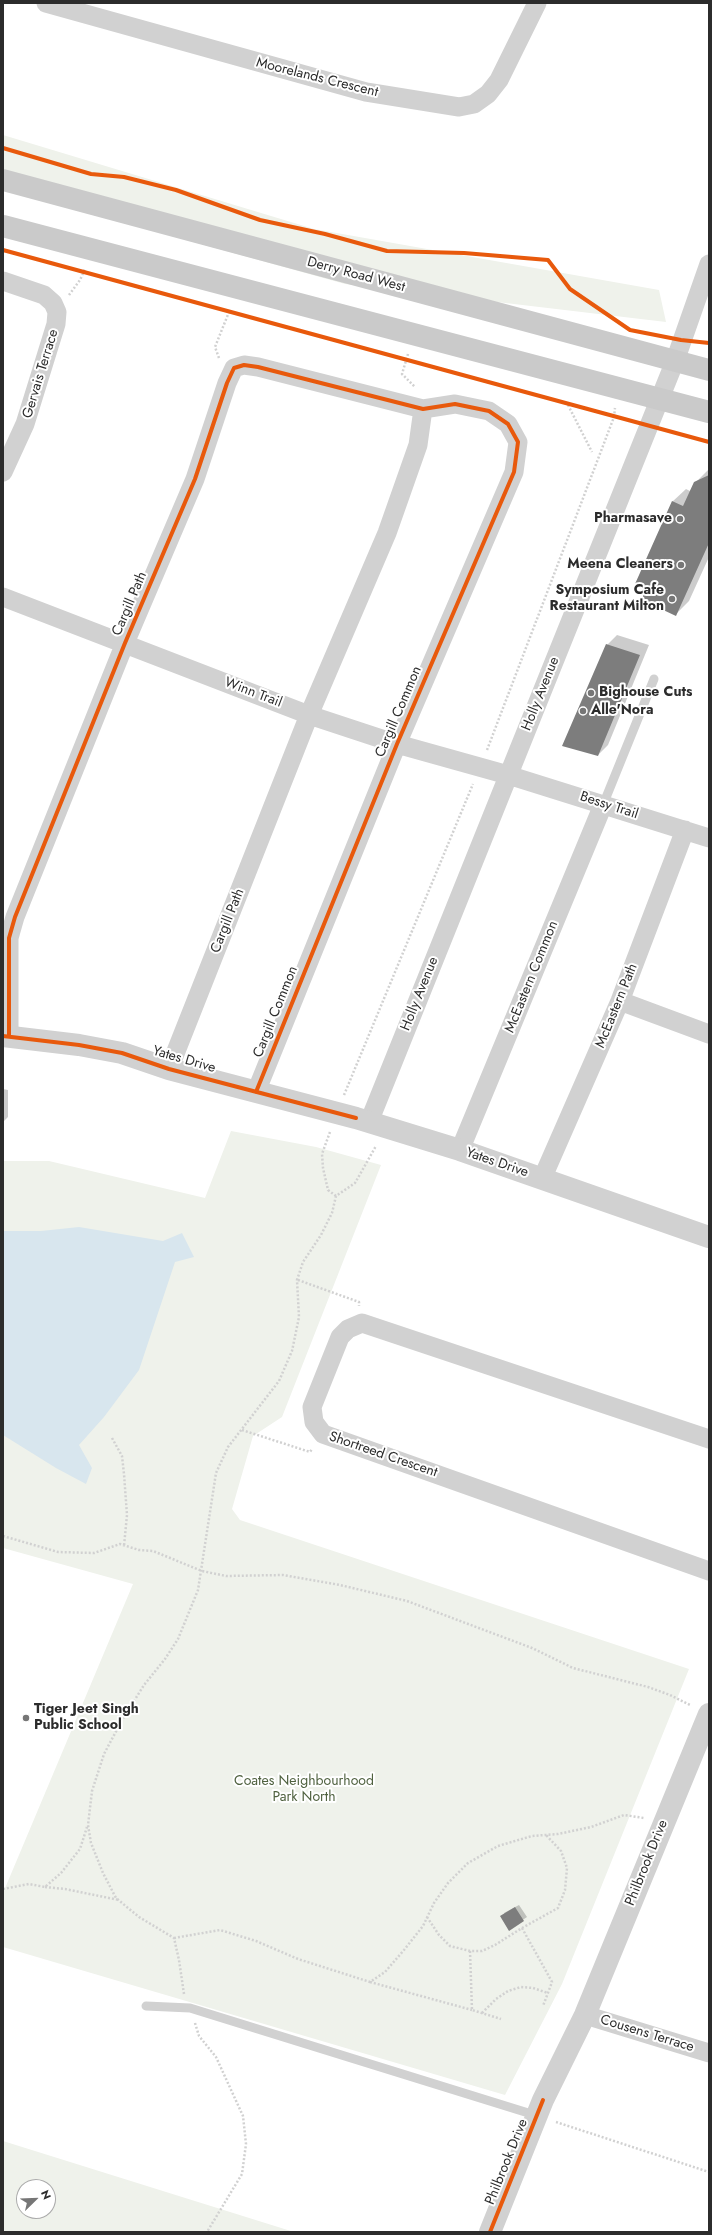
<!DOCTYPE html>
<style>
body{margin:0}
#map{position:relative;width:712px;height:2235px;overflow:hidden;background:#fff;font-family:Jost,sans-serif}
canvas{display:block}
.frame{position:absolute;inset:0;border:4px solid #2c2c2c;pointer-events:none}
.north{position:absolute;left:16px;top:2179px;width:40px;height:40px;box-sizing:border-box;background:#fff;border:1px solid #ababab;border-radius:50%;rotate:67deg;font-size:11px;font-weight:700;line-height:16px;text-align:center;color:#2c2c2c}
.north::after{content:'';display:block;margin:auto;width:14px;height:18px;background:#767676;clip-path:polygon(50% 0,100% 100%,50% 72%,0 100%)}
</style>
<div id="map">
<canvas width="712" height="2235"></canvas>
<div class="frame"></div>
<div class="north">N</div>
</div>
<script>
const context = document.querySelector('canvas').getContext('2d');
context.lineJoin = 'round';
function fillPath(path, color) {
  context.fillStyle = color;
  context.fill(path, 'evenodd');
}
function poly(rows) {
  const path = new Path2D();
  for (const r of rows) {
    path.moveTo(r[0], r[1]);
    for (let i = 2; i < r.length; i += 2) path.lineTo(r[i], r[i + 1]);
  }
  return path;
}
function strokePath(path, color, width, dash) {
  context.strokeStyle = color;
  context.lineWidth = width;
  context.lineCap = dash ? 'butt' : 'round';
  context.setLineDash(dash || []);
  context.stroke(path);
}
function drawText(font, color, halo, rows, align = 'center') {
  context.font = font + ' Jost,sans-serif';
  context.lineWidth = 4;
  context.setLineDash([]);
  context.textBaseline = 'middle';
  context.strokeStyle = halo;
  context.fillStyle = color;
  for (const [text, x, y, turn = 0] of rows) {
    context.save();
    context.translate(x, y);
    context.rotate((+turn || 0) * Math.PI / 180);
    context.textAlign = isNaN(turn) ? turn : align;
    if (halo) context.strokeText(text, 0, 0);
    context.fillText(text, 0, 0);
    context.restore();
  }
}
fillPath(poly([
 [3,135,314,229,659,290,666,322,345,284,3,189],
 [231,1131,316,1147,381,1165,282,1417,253,1436,232,1509,240,1520,689,1669,562,1984,505,2095,3,1947,3,1893,133,1584,3,1548,3,1161,49,1161,205,1198],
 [3,2141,294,2232,3,2232],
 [24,2187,48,2187,48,2211,24,2211]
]), '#eff2eb');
fillPath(poly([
 [79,1227,163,1241,182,1233,194,1257,175,1262,139,1370,104,1417,79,1445,92,1468,86,1484,56,1468,3,1435,3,1231,41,1231]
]), '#d8e6ee');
fillPath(poly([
 [709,469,709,557,689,601,675,615,672,502,686,489,690,491,695,483],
 [617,635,649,645,608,745,598,755,607,645],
 [3,1089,8,1090,8,1117,3,1122],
 [519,1905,527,1917,509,1929,504,1913]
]), '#0003');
fillPath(poly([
 [709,475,709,543,676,616,642,600,645,589,635,584,672,501,683,506,694,482],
 [606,644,640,655,598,756,562,746],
 [515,1907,524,1921,509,1931,500,1916]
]), '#7d7d7d');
strokePath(poly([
 [69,295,80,280,85,269],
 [408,354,402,374,415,387],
 [219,358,215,347,229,312],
 [568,405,592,452],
 [487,750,614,417,615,408],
 [344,1095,473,784],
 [330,1132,322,1154,323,1168,328,1190,336,1196],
 [298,1280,359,1302,359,1306],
 [242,1430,310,1452,312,1449],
 [112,1438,122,1456,124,1474,127,1515,124,1546],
 [3,1536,58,1552,94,1553,120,1544,139,1550,153,1551,202,1571,226,1576,283,1575,340,1585,407,1601,532,1648,573,1668,648,1687,670,1695,690,1705],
 [45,1887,65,1889,119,1900],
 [3,1889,29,1884,45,1887,61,1873,80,1849,87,1827],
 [427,1917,439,1935,450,1946,470,1951,482,1951,495,1945,522,1928,558,1908,565,1890,567,1868,561,1851,546,1835],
 [522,1928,552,1982,543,2006],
 [174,1938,220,1930,256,1941,298,1959,370,1982,385,1972,404,1950,423,1926,434,1903,448,1883,468,1863,498,1846,532,1836,558,1834,591,1827,624,1815,644,1818],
 [470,1951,472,2010,501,2019],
 [370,1982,472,2010],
 [184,1994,179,1960,174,1938,139,1917,116,1898,103,1873,91,1843,88,1825,92,1791,104,1754,121,1722,144,1685,165,1659,178,1639,198,1590,216,1473,228,1447,279,1381,292,1351,299,1317,297,1280,303,1262,321,1235,332,1213,336,1196,355,1183,376,1146],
 [482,2013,496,1999,508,1991,521,1987,533,1988,548,1993],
 [195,2023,199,2036,216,2057,243,2116,246,2144,242,2174,207,2232],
 [556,2122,709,2172]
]), '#d1d1d1', 2.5, [2, 2]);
strokePath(poly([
 [603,805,654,679],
 [146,2006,190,2008,538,2116]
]), '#d1d1d1', 9);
strokePath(poly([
 [46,3,366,92,459,107,474,104,488,94,499,80,537,3],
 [3,281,44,295,53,303,57,312,56,324,25,424,3,472],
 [3,597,309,715,397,744,508,775,709,838],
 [620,1001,709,1034],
 [9,1035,9,938,15,917,125,643,195,479,227,383,234,368,244,365,258,367,423,409,455,404,489,411,508,424,518,442,514,472,397,744,256,1092],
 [169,1069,309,715,387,533,418,445,423,409],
 [369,1122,675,361,709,264],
 [460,1150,603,805],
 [542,1179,620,1001,685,830],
 [709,1439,362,1323,348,1329,340,1337,312,1407,314,1422,323,1434,709,1571],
 [585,2015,709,2053]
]), '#d1d1d1', 19);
strokePath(poly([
 [3,1036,79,1045,122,1053,169,1069,356,1118,460,1150,709,1237],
 [490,2232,543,2100,585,2015,709,1714]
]), '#d1d1d1', 22);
strokePath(poly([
 [3,180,709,370],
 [3,226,709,412]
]), '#cacaca', 22);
strokePath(poly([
 [3,148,91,174,124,177,176,190,260,220,325,234,387,251,464,253,548,260,570,289,630,330,681,340,709,343],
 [3,250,709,442],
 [9,1035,9,938,15,917,125,643,195,479,227,383,234,368,244,365,258,367,423,409,455,404,489,411,508,424,518,442,514,472,397,744,256,1092],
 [3,1036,79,1045,122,1053,169,1069,356,1118],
 [490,2232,543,2100]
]), '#e8590c', 4);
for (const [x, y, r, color] of [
 [680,519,4,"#767676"],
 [681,565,4,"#767676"],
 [672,599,4,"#767676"],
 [591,693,4,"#767676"],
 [583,711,4,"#767676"],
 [26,1718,4,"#767676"]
]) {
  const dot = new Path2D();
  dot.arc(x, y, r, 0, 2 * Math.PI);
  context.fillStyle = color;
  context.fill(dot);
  strokePath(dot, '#fff', 1.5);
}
drawText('14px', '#2c2c2c', '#fff', [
 ["Moorelands Crescent",317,78,14],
 ["Derry Road West",356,275,15],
 ["Gervais Terrace",41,374,-73],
 ["Cargill Path",130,604,-67],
 ["Winn Trail",253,693,21],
 ["Holly Avenue",541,694,-68],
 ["Cargill Common",399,712,-67],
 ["Bessy Trail",609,806,18],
 ["Cargill Path",228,921,-68],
 ["McEastern Common",532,977,-68],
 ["Holly Avenue",420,994,-68],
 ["McEastern Path",617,1006,-68],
 ["Cargill Common",276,1012,-68],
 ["Yates Drive",184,1060,16],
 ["Yates Drive",497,1163,19],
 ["Shortreed Crescent",383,1455,19],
 ["Philbrook Drive",647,1863,-68],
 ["Cousens Terrace",647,2034,17],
 ["Philbrook Drive",507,2162,-68]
]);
drawText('bold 14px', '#2c2c2c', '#fff', [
 ["Pharmasave",672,519],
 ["Meena Cleaners",673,565],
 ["Symposium Cafe",664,591],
 ["Restaurant Milton",664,607],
 ["Bighouse Cuts",599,693,"left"],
 ["Alle'Nora",591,711,"left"],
 ["Tiger Jeet Singh",34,1710,"left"],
 ["Public School",34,1726,"left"]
], 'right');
drawText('14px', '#4f613f', '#fff', [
 ["Coates Neighbourhood",304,1782],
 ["Park North",304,1798]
]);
</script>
